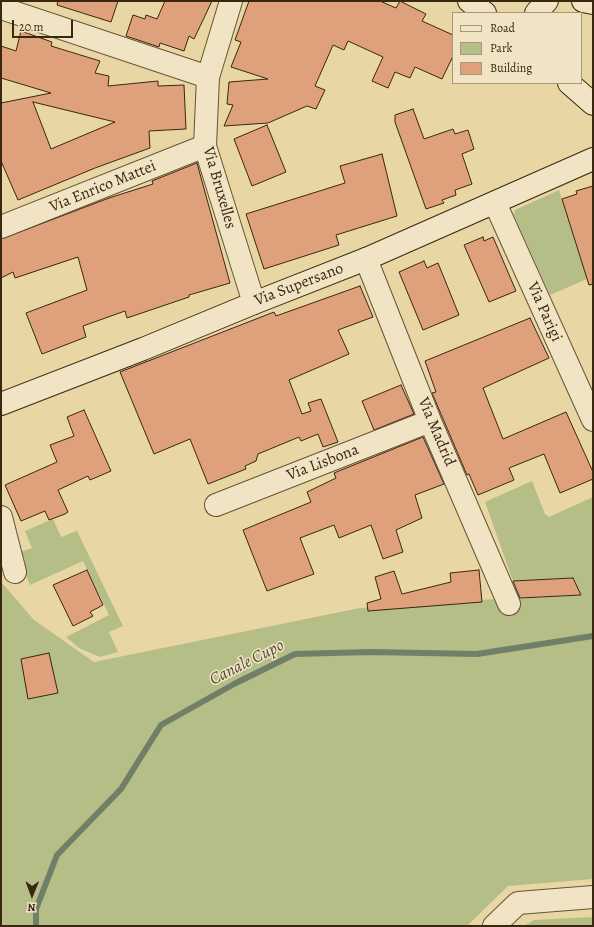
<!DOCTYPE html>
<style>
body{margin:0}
#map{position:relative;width:594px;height:927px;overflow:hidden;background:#e9d6a5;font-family:Alegreya,serif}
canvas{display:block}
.frame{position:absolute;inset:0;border:2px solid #392710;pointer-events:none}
.legend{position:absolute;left:452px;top:12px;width:130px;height:72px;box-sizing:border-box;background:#f1e4c4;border:1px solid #a7987c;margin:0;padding:5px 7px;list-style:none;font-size:12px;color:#392710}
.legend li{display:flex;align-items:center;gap:8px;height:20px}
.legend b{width:20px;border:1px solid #a7987c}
.north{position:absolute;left:12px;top:875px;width:40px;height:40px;-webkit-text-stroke:3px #f1e4c4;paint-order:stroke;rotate:181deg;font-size:11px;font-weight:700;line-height:16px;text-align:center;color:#392710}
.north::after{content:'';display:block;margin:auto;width:14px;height:18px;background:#392710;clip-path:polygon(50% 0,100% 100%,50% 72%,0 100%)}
.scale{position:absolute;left:12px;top:20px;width:61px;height:18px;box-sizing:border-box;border:2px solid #392710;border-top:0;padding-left:5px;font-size:12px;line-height:14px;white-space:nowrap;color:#392710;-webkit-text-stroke:3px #f1e4c4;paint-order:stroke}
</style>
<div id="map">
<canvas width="594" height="927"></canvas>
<div class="frame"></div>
<ul class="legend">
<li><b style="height:5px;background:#f1e4c4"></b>Road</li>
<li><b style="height:11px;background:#b5be87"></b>Park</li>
<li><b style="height:11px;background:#dfa07c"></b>Building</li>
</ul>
<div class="north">N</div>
<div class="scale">20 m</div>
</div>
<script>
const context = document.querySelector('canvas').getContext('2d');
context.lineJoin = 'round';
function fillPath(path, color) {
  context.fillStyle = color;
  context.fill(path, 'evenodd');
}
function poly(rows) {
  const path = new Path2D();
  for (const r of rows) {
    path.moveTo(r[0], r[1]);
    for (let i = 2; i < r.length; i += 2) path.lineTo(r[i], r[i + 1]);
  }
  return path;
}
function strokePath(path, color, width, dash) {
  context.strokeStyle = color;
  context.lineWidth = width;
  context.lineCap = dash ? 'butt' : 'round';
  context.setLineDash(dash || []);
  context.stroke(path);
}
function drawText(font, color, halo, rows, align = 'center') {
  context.font = font + ' Alegreya,serif';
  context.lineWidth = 3;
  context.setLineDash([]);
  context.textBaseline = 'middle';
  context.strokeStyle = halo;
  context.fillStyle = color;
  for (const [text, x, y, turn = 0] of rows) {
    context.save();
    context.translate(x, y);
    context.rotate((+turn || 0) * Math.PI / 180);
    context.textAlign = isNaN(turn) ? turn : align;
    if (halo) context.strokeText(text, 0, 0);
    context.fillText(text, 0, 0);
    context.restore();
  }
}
fillPath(poly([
 [559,190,587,279,550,295,514,215,515,210],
 [532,481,545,514,549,517,593,497,593,879,508,886,467,926,1,926,1,585,3,584,34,620,94,662,360,608,496,599,501,614,519,611,514,599,581,595,572,578,513,581,485,502],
 [53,519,61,537,77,531,123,626,109,632,118,652,100,657,79,648,66,637,109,615,83,561,30,585,17,553,32,548,25,531],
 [593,917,593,926,524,926,534,920]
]), '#b5be87');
strokePath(poly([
 [36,926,36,909,57,855,121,789,161,725,234,684,295,654,370,652,477,654,593,636]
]), '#727f68', 6);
const building = poly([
 [58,1,118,1,111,22,57,5,58,1],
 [165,1,212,1,194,39,189,36,184,51,160,43,159,47,126,36,133,15,145,19,146,15,157,19,165,1],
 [249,1,380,1,396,8,400,1,426,14,422,21,453,35,453,56,442,79,415,67,410,78,395,72,388,88,372,81,383,57,348,41,344,50,333,45,315,86,325,90,316,109,307,106,268,123,224,126,233,105,227,104,229,82,268,79,231,67,241,42,235,40,249,1],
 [21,31,52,42,51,46,100,61,95,73,109,76,108,86,158,81,158,86,184,85,186,129,149,131,150,148,95,168,18,200,1,161,1,103,51,93,1,78,1,46,16,51,21,31],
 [33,102,115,122,51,149,33,102],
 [413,109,424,139,453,129,455,134,468,130,474,149,462,154,472,184,455,190,456,195,442,200,444,203,426,209,395,122,395,115,413,109],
 [267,125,286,172,252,186,234,139,267,125],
 [382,154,397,216,336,235,339,245,264,269,246,214,345,183,340,166,382,154],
 [197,163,230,283,189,295,189,297,127,318,125,311,83,326,86,337,42,354,26,313,87,290,78,257,15,278,13,272,1,278,1,239,109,198,153,184,152,181,197,163],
 [593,186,593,284,589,285,562,199,577,194,576,191,593,186],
 [483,237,484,241,493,237,516,291,489,302,464,245,483,237],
 [424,261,427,268,438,263,459,315,423,330,399,272,424,261],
 [360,286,373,317,338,330,349,354,289,380,302,414,311,411,308,403,321,399,338,442,323,447,318,434,301,441,299,437,258,454,256,461,245,466,246,469,208,484,190,439,154,454,120,372,274,312,276,316,360,286],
 [530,318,549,358,483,388,503,439,566,412,593,472,593,479,560,493,544,454,509,468,514,480,478,495,469,474,467,475,432,393,436,392,425,361,530,318],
 [401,385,414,414,374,430,362,401,401,385],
 [84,410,111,471,90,480,88,476,58,490,68,512,65,514,49,520,45,511,21,521,5,485,57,462,50,445,74,436,67,417,84,410],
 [423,437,444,484,415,495,422,518,396,530,403,552,383,559,371,525,339,538,334,525,300,538,314,574,267,591,243,530,311,502,307,492,336,478,334,473,423,437],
 [87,570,103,605,90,612,93,616,73,626,53,585,87,570],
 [479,570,482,602,368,611,367,603,381,599,375,577,394,571,402,594,451,582,450,573,479,570],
 [573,578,581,595,520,598,513,581,573,578],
 [49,653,58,693,28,699,21,659,49,653]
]);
fillPath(building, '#dfa07c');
strokePath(building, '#392710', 1);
const street = poly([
 [231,1,208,77,205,146,254,303],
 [1,8,208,77],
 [495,203,593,420],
 [1,227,205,146],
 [366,259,430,421,509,604],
 [216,505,430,421],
 [1,517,15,572],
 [494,926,518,903,593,897]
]);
const secondary = poly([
 [469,1,485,13],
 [583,1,593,3],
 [536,13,547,1],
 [569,83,593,104],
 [1,404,143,349,254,303,366,259,593,159]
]);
strokePath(street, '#655335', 24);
strokePath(secondary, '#392710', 24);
strokePath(street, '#f1e4c4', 22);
strokePath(secondary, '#f1e4c4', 22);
drawText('16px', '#392710', '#f1e4c4', [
 ["Via Enrico Mattei",103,187,-22],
 ["Via Bruxelles",219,188,74],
 ["Via Supersano",299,285,-21],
 ["Via Parigi",544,312,66],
 ["Via Madrid",436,432,67],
 ["Via Lisbona",323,463,-21]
]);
drawText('italic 17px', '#514c35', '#f1e4c4', [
 ["Canale Cupo",247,663,-27]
]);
</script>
